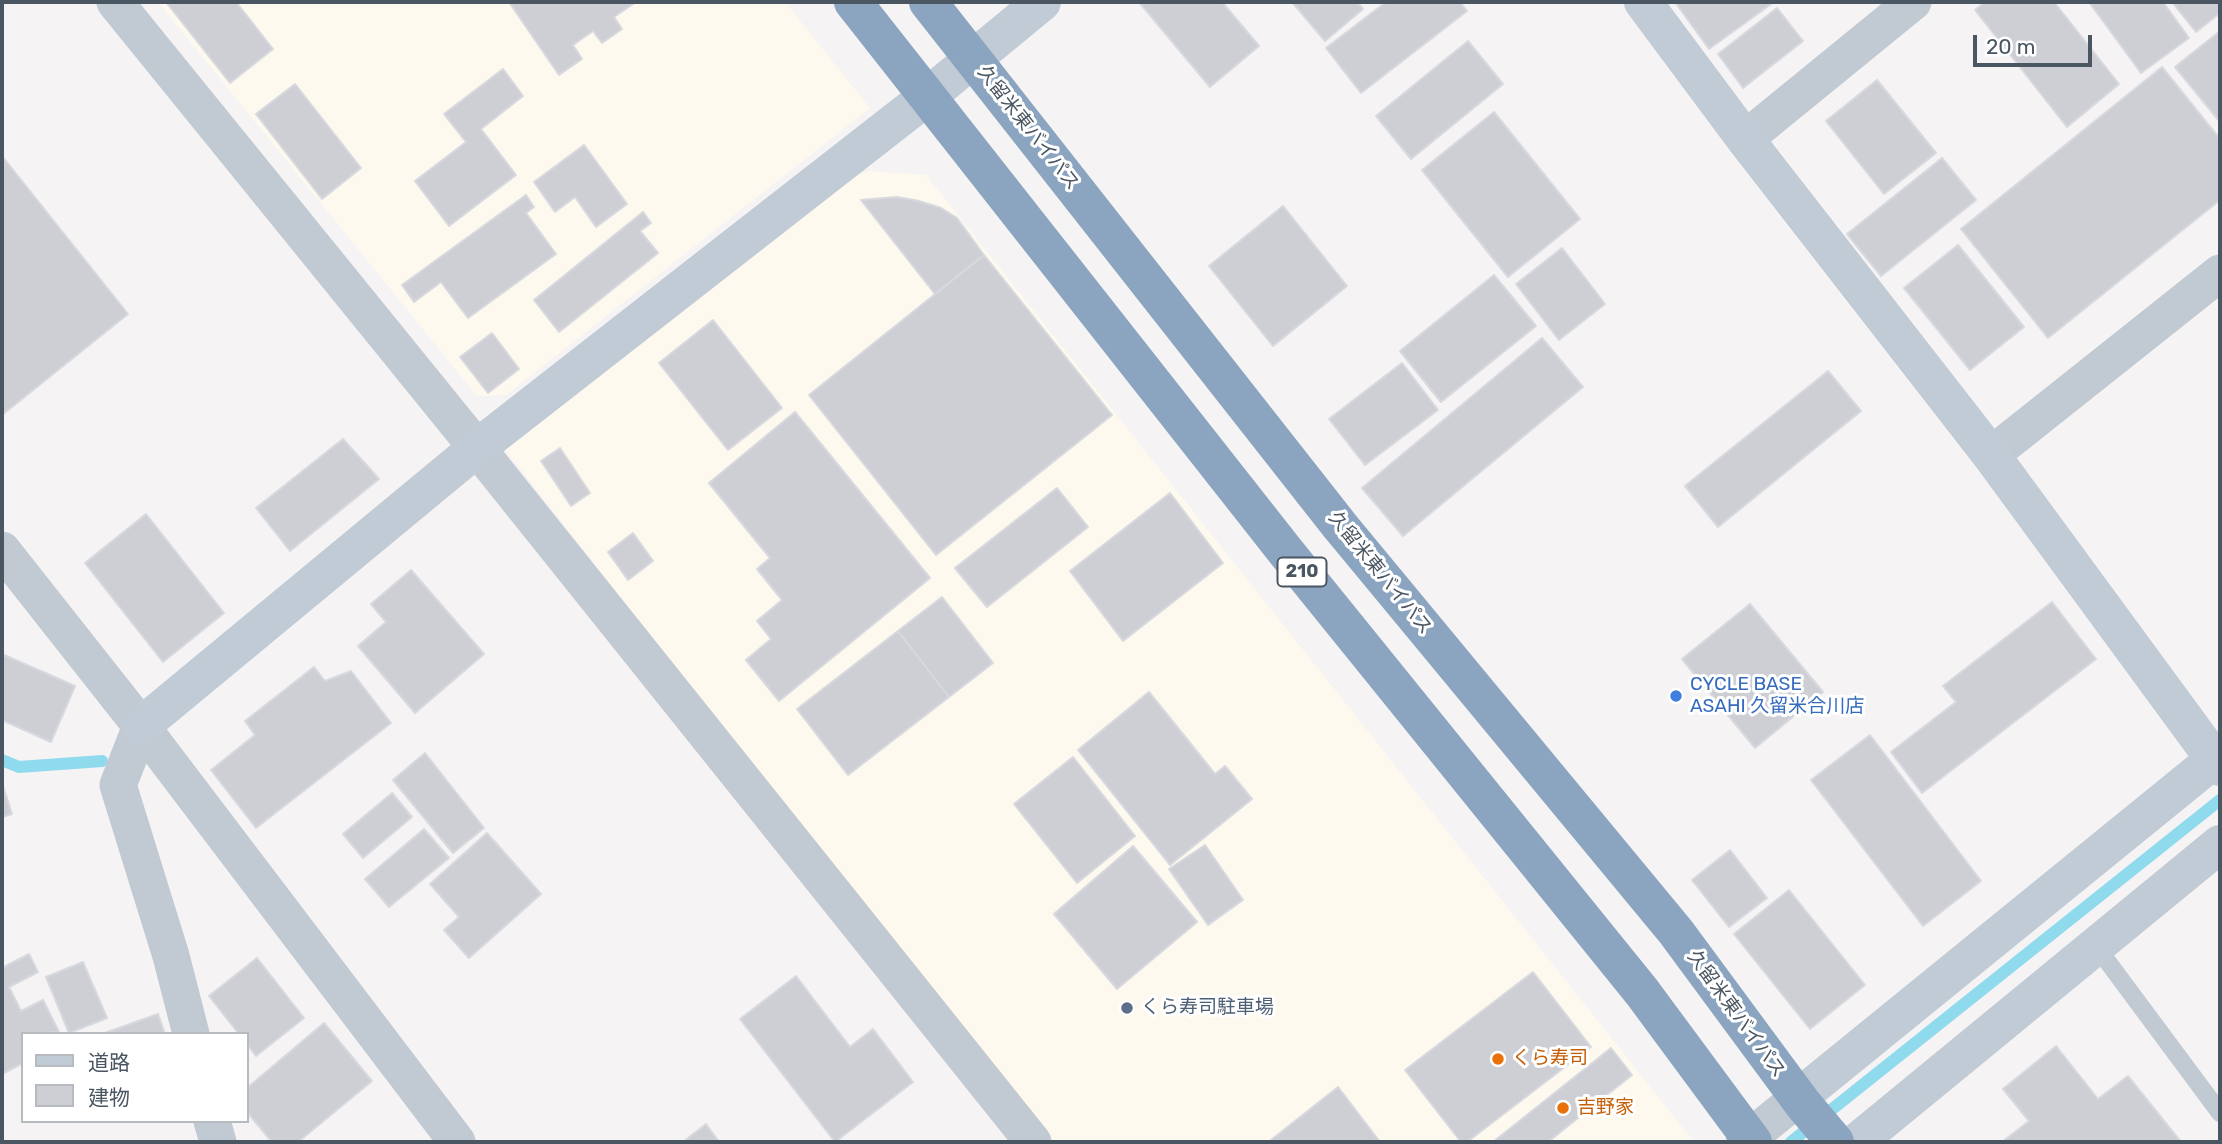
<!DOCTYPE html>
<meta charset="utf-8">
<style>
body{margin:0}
#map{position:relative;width:2222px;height:1144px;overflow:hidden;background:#f5f3f3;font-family:Rubik,"Noto Sans JP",sans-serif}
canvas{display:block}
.frame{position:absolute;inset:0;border:4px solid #4a5661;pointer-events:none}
.legend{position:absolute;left:21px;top:1032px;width:228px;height:91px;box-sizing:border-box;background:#fff;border:2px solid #b7bbc0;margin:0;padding:9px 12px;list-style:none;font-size:21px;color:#4a5661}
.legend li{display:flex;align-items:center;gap:14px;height:35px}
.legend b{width:35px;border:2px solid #b7bbc0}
.scale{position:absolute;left:1973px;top:35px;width:119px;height:32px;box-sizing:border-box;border:4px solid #4a5661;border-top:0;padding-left:9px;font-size:21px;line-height:24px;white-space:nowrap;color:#4a5661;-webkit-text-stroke:5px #fff;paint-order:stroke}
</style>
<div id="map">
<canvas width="2222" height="1144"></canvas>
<div class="frame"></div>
<ul class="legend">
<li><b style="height:9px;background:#c1cbd6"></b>道路</li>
<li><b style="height:19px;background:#cdcfd5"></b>建物</li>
</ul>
<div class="scale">20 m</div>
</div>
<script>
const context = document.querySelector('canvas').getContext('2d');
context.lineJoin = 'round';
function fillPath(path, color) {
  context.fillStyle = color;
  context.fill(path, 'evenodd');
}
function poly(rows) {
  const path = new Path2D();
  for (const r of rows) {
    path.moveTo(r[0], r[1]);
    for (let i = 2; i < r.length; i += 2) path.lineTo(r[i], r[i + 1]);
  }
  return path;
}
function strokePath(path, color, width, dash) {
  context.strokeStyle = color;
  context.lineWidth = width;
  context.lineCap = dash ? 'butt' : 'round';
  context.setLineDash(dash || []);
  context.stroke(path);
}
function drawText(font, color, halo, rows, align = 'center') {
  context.font = font + ' Rubik,"Noto Sans JP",sans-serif';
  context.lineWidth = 6;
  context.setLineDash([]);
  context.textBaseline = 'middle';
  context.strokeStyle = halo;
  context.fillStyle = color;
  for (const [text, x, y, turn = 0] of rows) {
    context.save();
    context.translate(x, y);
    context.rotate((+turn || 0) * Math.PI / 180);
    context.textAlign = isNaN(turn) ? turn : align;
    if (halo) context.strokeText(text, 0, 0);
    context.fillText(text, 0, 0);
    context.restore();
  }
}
fillPath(poly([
 [158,2,785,2,870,108,506,395,477,396],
 [869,171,926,175,1694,1142,1049,1142,503,447,831,183]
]), '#fdf9ef');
strokePath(poly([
 [2,760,19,767,102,761],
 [1791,1142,2220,800]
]), '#90daee', 12);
const building = poly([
 [166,2,236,2,273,49,230,83,166,2],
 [509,2,636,2,614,17,622,29,602,43,593,31,573,45,582,59,559,75,509,2],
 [1139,2,1222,2,1259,46,1210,87,1139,2],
 [1292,2,1357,2,1363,9,1325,41,1292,2],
 [1386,2,1460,2,1467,11,1361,93,1326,48,1386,2],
 [1675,2,1774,2,1709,49,1675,2],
 [1985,2,2054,2,2119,84,2067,127,1975,10,1985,2],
 [2089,2,2163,2,2189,38,2141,73,2089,2],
 [2172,2,2220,2,2220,13,2196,32,2172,2],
 [1777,8,1803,41,1743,88,1718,54,1777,8],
 [2220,31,2220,122,2175,67,2220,31],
 [1468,41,1503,84,1411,159,1376,116,1468,41],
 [2162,67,2220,139,2220,200,2048,338,1961,229,2162,67],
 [503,69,523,96,481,129,516,175,449,226,415,181,466,142,444,114,503,69],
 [1877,80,1936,153,1884,194,1826,121,1877,80],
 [295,84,361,168,322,199,256,114,295,84],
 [1494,112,1580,219,1508,277,1422,170,1494,112],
 [584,145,627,204,596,227,575,197,555,212,534,182,584,145],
 [2,156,128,314,2,415,2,156],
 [1942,158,1976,200,1881,276,1847,234,1942,158],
 [526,195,534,207,526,213,556,254,468,318,441,282,414,302,402,285,526,195],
 [897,197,919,201,941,208,957,218,984,255,935,294,861,200,897,197],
 [1283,206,1347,286,1273,346,1209,266,1283,206],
 [643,212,651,223,640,231,658,253,559,332,534,300,643,212],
 [1958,245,2024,327,1970,370,1904,288,1958,245],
 [1562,248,1605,304,1559,340,1516,284,1562,248],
 [984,255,1112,415,936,555,809,395,984,255],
 [1494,275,1536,326,1441,402,1400,351,1494,275],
 [713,320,782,408,728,450,659,363,713,320],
 [492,333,519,369,488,393,460,357,492,333],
 [1542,338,1583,387,1403,536,1362,488,1542,338],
 [1402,363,1438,410,1365,465,1329,419,1402,363],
 [1828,371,1861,411,1718,527,1685,486,1828,371],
 [795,412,930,578,779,701,746,660,771,639,757,621,782,600,757,569,770,558,709,483,795,412],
 [343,439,379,479,290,551,256,508,343,439],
 [560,448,590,493,571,506,541,461,560,448],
 [1057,488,1088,527,987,607,955,568,1057,488],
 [1170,493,1223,563,1123,641,1070,571,1170,493],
 [146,514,224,613,163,662,85,563,146,514],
 [633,533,653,561,628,580,608,552,633,533],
 [411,570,484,654,415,713,358,646,386,622,371,604,411,570],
 [942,597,993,663,949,697,898,631,942,597],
 [2052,602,2096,659,1922,793,1891,752,1956,702,1943,686,2052,602],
 [1750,604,1823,692,1755,748,1682,659,1750,604],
 [898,631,949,697,848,775,797,709,898,631],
 [2,654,75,686,51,742,2,720,2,654],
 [314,667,325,681,351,671,391,723,256,828,211,770,255,735,245,721,314,667],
 [1149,692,1215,774,1225,766,1252,799,1170,865,1078,750,1149,692],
 [1870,735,1981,881,1923,926,1811,780,1870,735],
 [425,753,484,828,453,853,393,780,425,753],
 [1073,757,1135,836,1077,883,1014,804,1073,757],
 [2,783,12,814,2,817,2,783],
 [392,793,412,817,363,858,343,834,392,793],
 [424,829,449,858,389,907,365,879,424,829],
 [487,833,541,894,469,958,444,930,459,917,430,884,487,833],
 [1205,845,1243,900,1208,925,1169,869,1205,845],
 [1133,846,1197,922,1117,989,1054,914,1133,846],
 [1730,850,1767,898,1729,927,1692,880,1730,850],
 [1789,890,1865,985,1810,1029,1734,934,1789,890],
 [29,954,38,972,9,987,21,1011,43,1000,59,1032,23,1034,23,1063,2,1074,2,968,29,954],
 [257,958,304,1018,256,1056,247,1044,247,1034,239,1034,209,996,257,958],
 [83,962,107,1018,69,1033,46,977,83,962],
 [1533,972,1591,1047,1467,1142,1461,1142,1405,1070,1533,972],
 [796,976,850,1047,873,1029,913,1082,835,1142,740,1019,796,976],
 [158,1014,165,1034,102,1034,158,1014],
 [324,1023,372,1081,298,1142,272,1142,247,1112,247,1088,324,1023],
 [2056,1046,2098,1099,2128,1076,2181,1142,2002,1142,2029,1121,2003,1089,2056,1046],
 [1611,1048,1632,1075,1548,1142,1493,1142,1611,1048],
 [1338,1087,1380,1142,1273,1142,1271,1140,1338,1087],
 [706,1124,719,1142,683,1142,706,1124]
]);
fillPath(building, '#cdcfd5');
strokePath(building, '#d7d9de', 2);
strokePath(poly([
 [2096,946,2220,1113]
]), '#c1cad2', 18);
strokePath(poly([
 [115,2,477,448,1033,1142],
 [1745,139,1913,2],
 [1991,455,2220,273],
 [2,550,141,726],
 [191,1034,171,956,118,785,141,726,457,1142],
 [212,1121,218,1142],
 [1744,1142,1798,1098]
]), '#c1cad2', 37);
strokePath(poly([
 [1643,2,1745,139,1991,455,2220,767],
 [141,726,477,448,928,96,1042,2],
 [1798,1098,2220,755],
 [1857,1142,2220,844]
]), '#c1cbd6', 38);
strokePath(poly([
 [853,2,1286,552,1642,992,1753,1142],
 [928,2,1340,526,1676,932,1803,1104,1835,1142]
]), '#8ba5c1', 38);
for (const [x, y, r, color] of [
 [1676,696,7,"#3f7fe0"],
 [1127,1008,7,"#5c6f8a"],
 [1498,1059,7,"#e8710a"],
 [1563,1108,7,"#e8710a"]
]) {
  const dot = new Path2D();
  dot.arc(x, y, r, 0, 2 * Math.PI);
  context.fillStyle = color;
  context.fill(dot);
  strokePath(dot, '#fff', 2.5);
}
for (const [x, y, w] of [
 [1302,572,49]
]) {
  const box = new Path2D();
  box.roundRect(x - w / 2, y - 14.5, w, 29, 5);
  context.fillStyle = '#fff';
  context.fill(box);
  strokePath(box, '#4a5661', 2);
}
drawText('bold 18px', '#4a5661', null, [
 ["210",1302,572]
]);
drawText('19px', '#4a5661', '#fff', [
 ["久留米東バイパス",1028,128,52],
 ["久留米東バイパス",1380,573,51],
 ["久留米東バイパス",1736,1014,54]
]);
drawText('19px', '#366cbe', '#fff', [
 ["CYCLE BASE",1690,685],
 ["ASAHI 久留米合川店",1690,707]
], 'left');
drawText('19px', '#4e5e75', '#fff', [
 ["くら寿司駐車場",1141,1008]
], 'left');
drawText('19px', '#c56008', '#fff', [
 ["くら寿司",1512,1059],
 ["吉野家",1577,1108]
], 'left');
</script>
